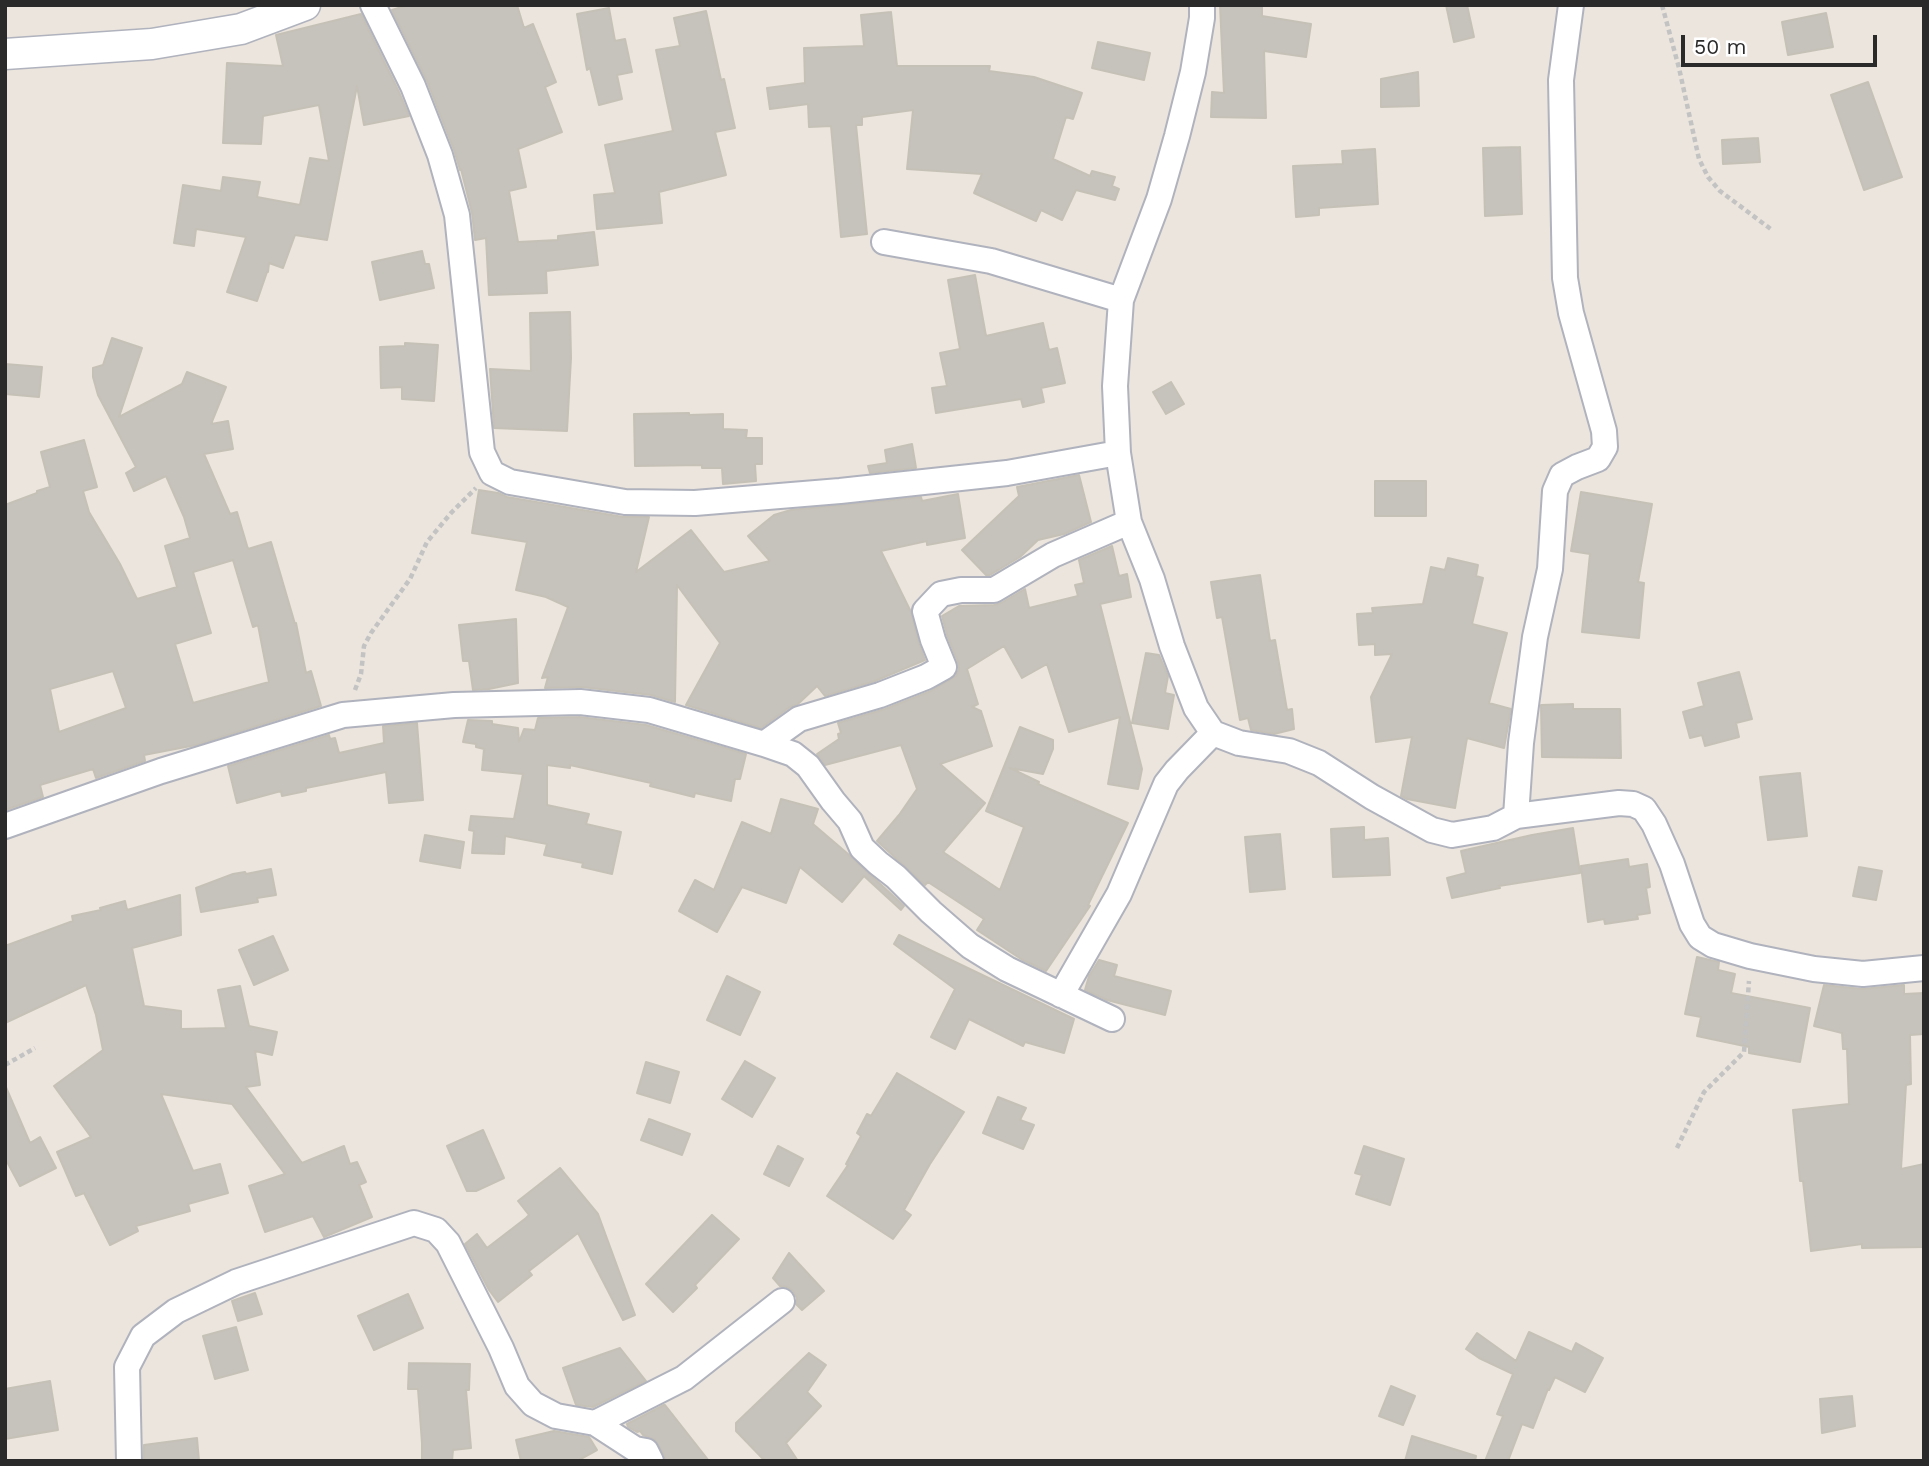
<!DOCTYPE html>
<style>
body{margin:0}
#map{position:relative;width:1929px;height:1466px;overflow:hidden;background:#ebe5dd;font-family:"Work Sans",sans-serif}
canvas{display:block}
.frame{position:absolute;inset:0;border:7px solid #2a2a2a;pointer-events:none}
.scale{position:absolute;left:1681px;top:35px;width:196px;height:32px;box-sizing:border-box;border:4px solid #2a2a2a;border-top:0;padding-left:9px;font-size:21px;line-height:24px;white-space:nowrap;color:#2a2a2a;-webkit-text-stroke:5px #fff;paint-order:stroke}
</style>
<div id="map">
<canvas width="1929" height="1466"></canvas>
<div class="frame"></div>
<div class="scale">50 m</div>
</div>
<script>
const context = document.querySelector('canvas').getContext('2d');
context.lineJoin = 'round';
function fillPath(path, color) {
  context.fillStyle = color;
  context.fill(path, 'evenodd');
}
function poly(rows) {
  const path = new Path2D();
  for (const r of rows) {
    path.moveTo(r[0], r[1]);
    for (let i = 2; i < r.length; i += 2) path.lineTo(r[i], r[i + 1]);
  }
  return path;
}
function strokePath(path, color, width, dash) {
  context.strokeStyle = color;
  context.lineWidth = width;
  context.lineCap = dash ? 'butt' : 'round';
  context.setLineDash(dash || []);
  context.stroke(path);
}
const building = poly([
 [408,5,517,5,524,28,533,24,556,82,545,87,562,132,518,149,526,187,509,191,518,242,558,240,558,236,594,232,598,265,546,271,547,293,489,295,486,238,475,240,472,213,461,169,460,170,454,150,427,81,392,10,408,5],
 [1220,5,1262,5,1262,16,1311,24,1306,57,1264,51,1266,118,1211,117,1212,92,1224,93,1220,5],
 [1446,5,1467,5,1474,37,1454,42,1446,5],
 [609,8,615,41,625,39,632,72,617,75,622,99,599,105,590,68,587,70,577,14,609,8],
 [706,11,721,80,724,79,735,128,715,132,726,175,659,192,662,223,597,229,594,195,615,193,605,145,673,131,656,50,680,46,674,18,706,11],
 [891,12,897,66,990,66,989,71,1034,77,1082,93,1073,119,1066,117,1053,159,1090,176,1092,171,1115,177,1112,186,1119,189,1115,200,1076,190,1062,220,1041,210,1036,221,974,193,982,174,907,169,913,110,862,117,862,125,856,125,867,234,841,237,831,126,809,127,808,104,770,109,767,88,805,83,804,48,864,46,861,15,891,12],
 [1826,13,1833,47,1788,55,1782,22,1826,13],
 [361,14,399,92,409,116,364,125,357,86,327,240,295,235,283,268,269,263,268,272,267,272,257,301,227,292,246,237,196,229,194,246,174,243,183,185,221,191,223,177,260,182,257,197,300,205,310,158,329,161,319,105,263,116,261,144,223,143,227,63,283,66,276,35,361,14],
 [1098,42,1150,53,1144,80,1092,68,1098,42],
 [1418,72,1419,106,1381,107,1381,79,1418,72],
 [1868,82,1902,177,1864,190,1831,95,1868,82],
 [1758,138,1760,162,1723,164,1722,140,1758,138],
 [1520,147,1522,214,1485,216,1483,148,1520,147],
 [1375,149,1378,204,1319,208,1319,215,1296,217,1293,166,1343,164,1342,151,1375,149],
 [422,251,425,264,429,264,434,288,380,300,372,262,422,251],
 [975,275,986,336,1043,323,1049,350,1057,348,1065,383,1041,388,1044,402,1023,407,1021,399,936,413,932,388,947,386,940,353,960,349,948,280,975,275],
 [570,312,571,358,567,431,494,428,490,369,531,371,530,313,570,312],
 [112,338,142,348,119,417,182,384,187,372,226,387,211,424,228,421,233,449,204,454,230,514,237,512,248,549,271,542,295,624,296,623,306,673,311,671,321,706,196,745,144,755,145,761,96,778,93,769,40,785,43,797,5,810,5,505,37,493,37,491,50,487,41,452,84,440,97,487,83,491,89,512,120,564,137,599,177,587,165,546,190,538,184,517,166,476,134,491,126,473,136,467,98,395,93,377,93,368,103,365,112,338],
 [233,560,253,627,258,625,269,682,193,703,175,644,211,633,193,572,233,560],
 [113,671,126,708,59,732,50,689,113,671],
 [405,343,438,345,434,401,402,399,402,387,381,388,380,347,405,346,405,343],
 [5,364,42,367,39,397,5,394,5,364],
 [1171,382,1184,404,1166,414,1153,392,1171,382],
 [689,413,689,415,723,414,723,429,747,430,746,438,762,438,762,464,755,464,756,481,723,484,722,468,702,468,702,465,635,466,634,414,689,413],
 [912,444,916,468,870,473,868,466,887,463,885,450,912,444],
 [1079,475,1091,522,1064,534,1038,540,1020,557,990,575,986,575,962,550,1019,496,1017,487,1079,475],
 [1375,481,1426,481,1426,516,1375,516,1375,481],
 [479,490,498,493,507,497,623,517,649,517,636,572,691,530,724,572,770,561,748,536,774,515,791,510,921,497,922,501,958,494,965,538,927,545,927,541,881,551,911,612,919,644,925,660,875,681,825,696,817,686,798,704,790,707,761,728,686,705,720,643,677,585,675,702,651,695,582,687,545,688,548,677,542,678,568,607,546,597,516,590,527,542,472,533,479,490],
 [1581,492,1652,504,1638,582,1644,583,1639,638,1582,632,1590,554,1571,551,1581,492],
 [1112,546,1119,576,1127,574,1131,597,1100,604,1142,769,1138,789,1108,784,1120,717,1069,732,1047,664,1022,678,1004,646,967,669,978,704,972,707,981,711,992,746,940,764,985,803,943,852,1000,890,1024,827,986,811,1020,727,1053,740,1053,749,1043,774,1010,768,1039,782,1038,784,1128,823,1088,905,1090,906,1046,971,1021,959,977,930,984,919,928,882,925,885,877,841,899,815,917,789,901,745,825,765,817,754,839,739,838,734,841,733,838,723,885,709,931,691,956,676,959,669,958,662,947,635,942,616,959,606,994,605,1001,603,1025,589,1029,608,1078,596,1075,585,1084,583,1079,560,1112,546],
 [1448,558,1478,565,1476,576,1483,578,1472,624,1507,633,1489,703,1511,709,1504,748,1467,738,1455,808,1407,799,1401,796,1412,737,1376,742,1371,697,1392,654,1375,655,1375,644,1359,645,1357,614,1373,613,1372,608,1423,604,1431,567,1445,570,1448,558],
 [1260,575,1270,641,1275,640,1287,710,1292,709,1294,729,1274,734,1251,730,1248,718,1240,720,1222,617,1217,618,1211,582,1260,575],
 [516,619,518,683,489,689,473,690,469,661,463,661,459,625,516,619],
 [1146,653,1159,655,1168,676,1165,693,1174,695,1168,729,1132,723,1146,653],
 [1739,672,1752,719,1736,723,1739,737,1705,746,1702,735,1690,738,1683,712,1704,706,1698,683,1739,672],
 [1573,704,1573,709,1620,709,1621,758,1542,757,1541,705,1573,704],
 [579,717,646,725,746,754,740,779,735,779,731,801,695,793,694,797,650,786,651,783,570,765,570,768,547,765,547,805,589,814,586,824,621,832,612,874,582,867,583,863,544,855,547,844,505,836,504,854,472,853,474,831,469,830,471,816,514,819,523,774,482,770,484,749,476,747,476,744,463,742,468,720,492,721,492,724,518,728,519,742,524,729,535,730,538,718,579,717],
 [417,723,423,800,389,803,386,772,306,788,306,791,282,796,281,791,237,803,228,766,329,735,330,739,335,738,339,753,384,743,383,726,417,723],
 [1800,773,1807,836,1768,840,1760,777,1800,773],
 [781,799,818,809,813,824,848,854,904,906,901,910,864,876,842,902,800,867,786,903,742,887,717,932,679,911,695,880,714,890,742,822,771,834,781,799],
 [1364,827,1364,840,1388,838,1390,875,1333,877,1331,829,1364,827],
 [1573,828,1580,873,1499,886,1500,888,1452,898,1447,878,1466,873,1461,851,1532,835,1573,828],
 [1280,834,1285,889,1250,892,1245,837,1280,834],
 [425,835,464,842,460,868,420,861,425,835],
 [1628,859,1629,867,1647,864,1650,887,1646,888,1650,913,1637,915,1638,919,1605,924,1604,919,1588,922,1581,866,1628,859],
 [1859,867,1882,871,1876,900,1853,896,1859,867],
 [271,869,276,895,257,898,258,902,201,912,196,888,233,874,245,872,246,874,271,869],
 [180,895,181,935,132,948,144,1006,181,1011,181,1029,226,1028,218,990,240,986,249,1026,277,1032,272,1055,255,1051,260,1085,246,1087,302,1163,344,1146,350,1164,357,1162,366,1182,359,1185,372,1217,324,1237,313,1216,265,1232,249,1186,285,1174,232,1104,161,1094,193,1171,220,1164,228,1193,188,1204,190,1211,136,1226,138,1231,110,1245,84,1193,76,1196,57,1152,91,1137,54,1086,103,1050,96,1015,86,985,5,1023,5,946,73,921,72,916,101,910,100,908,125,901,127,910,180,895],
 [899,935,1074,1019,1064,1053,1025,1042,1023,1046,969,1019,955,1049,931,1037,955,989,894,944,899,935],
 [273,936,288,970,254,985,239,950,273,936],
 [1697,957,1719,962,1718,970,1735,974,1731,993,1810,1008,1800,1062,1749,1053,1749,1047,1697,1036,1701,1017,1685,1014,1697,957],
 [1099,960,1117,965,1114,976,1171,991,1165,1015,1107,1000,1085,990,1089,976,1099,960],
 [727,976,760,992,740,1035,707,1020,727,976],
 [1824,985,1862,989,1904,985,1904,994,1924,993,1924,1034,1910,1035,1911,1084,1906,1085,1901,1169,1924,1164,1924,1247,1862,1248,1862,1244,1811,1251,1803,1181,1800,1181,1793,1110,1849,1104,1847,1049,1843,1049,1842,1033,1814,1026,1824,985],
 [745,1061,775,1078,752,1117,722,1099,745,1061],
 [646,1062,679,1072,670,1103,637,1093,646,1062],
 [897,1073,964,1112,930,1164,904,1210,911,1215,893,1239,827,1196,848,1165,846,1164,861,1136,857,1133,867,1114,871,1116,897,1073],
 [5,1085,30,1143,40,1137,56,1168,20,1186,5,1158,5,1085],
 [998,1097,1026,1108,1020,1120,1034,1125,1023,1149,983,1133,998,1097],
 [649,1119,690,1134,682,1155,641,1140,649,1119],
 [483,1130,504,1178,476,1191,467,1191,447,1146,483,1130],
 [778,1146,803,1159,789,1186,764,1174,778,1146],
 [1364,1146,1404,1159,1390,1205,1356,1194,1362,1175,1355,1173,1364,1146],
 [560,1168,598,1214,635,1315,623,1320,578,1233,529,1271,532,1275,498,1302,489,1290,465,1244,477,1234,487,1248,526,1218,529,1215,518,1201,560,1168],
 [712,1215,739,1239,695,1285,697,1288,673,1312,646,1284,712,1215],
 [789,1253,824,1291,802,1310,796,1304,797,1298,793,1291,787,1287,780,1286,773,1278,789,1253],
 [255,1293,262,1314,238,1321,232,1301,255,1293],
 [408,1294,423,1328,374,1350,358,1316,408,1294],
 [236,1327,248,1370,215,1379,203,1336,236,1327],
 [1529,1332,1572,1352,1576,1343,1603,1358,1585,1392,1555,1377,1549,1390,1548,1389,1533,1428,1522,1424,1508,1461,1485,1461,1503,1416,1497,1414,1513,1374,1479,1358,1466,1349,1477,1333,1516,1361,1529,1332],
 [620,1348,646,1381,593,1407,576,1405,563,1368,620,1348],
 [809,1353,826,1365,807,1392,821,1406,786,1443,798,1461,765,1461,736,1431,736,1423,809,1353],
 [409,1363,470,1364,469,1390,466,1390,471,1448,453,1450,452,1461,422,1461,422,1443,418,1389,408,1389,409,1363],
 [50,1381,58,1430,5,1439,5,1389,50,1381],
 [1391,1386,1415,1396,1403,1425,1379,1416,1391,1386],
 [1852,1396,1855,1426,1822,1433,1820,1399,1852,1396],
 [664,1405,665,1405,709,1461,666,1461,664,1454,655,1440,643,1435,640,1431,637,1432,628,1427,627,1424,664,1405],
 [554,1431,589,1437,597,1450,577,1461,521,1461,516,1440,554,1431],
 [1412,1436,1476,1456,1475,1461,1405,1461,1412,1436],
 [197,1438,199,1461,144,1461,144,1445,197,1438]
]);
fillPath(building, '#c6c2bc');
strokePath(building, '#c6c1b7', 2);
const minor = poly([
 [373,5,413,86,440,155,457,215,482,452,492,473,510,482,625,502,695,503,840,491,1007,473,1118,453],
 [1202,5,1202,18,1193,72,1177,136,1159,199,1121,300,1115,386,1118,453,1129,522,1152,579,1172,646,1196,708,1213,733,1239,743,1289,751,1319,763,1372,797,1432,830,1452,835,1493,828,1516,816,1619,803,1633,804,1644,809,1654,824,1672,864,1692,924,1700,937,1713,945,1750,956,1814,969,1863,974,1924,968],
 [884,242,991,261,1121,300],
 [764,744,793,754,808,766,833,801,850,821,862,848,878,863,896,877,931,912,970,946,1007,969,1112,1019],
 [1516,816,1521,743,1535,637,1550,569,1555,491,1562,475,1577,467,1598,459,1605,447,1604,431,1571,313,1565,278,1561,80,1571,5],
 [5,826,161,771,343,715,454,705,580,702,649,710,764,744,799,719,880,695,926,677,944,667,933,640,925,611,941,594,961,590,994,590,1053,555,1129,522],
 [1061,995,1119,894,1166,784,1177,770,1213,733],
 [129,1461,127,1367,143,1336,176,1311,236,1282,414,1223,436,1230,448,1243,501,1348,517,1386,533,1404,556,1416,595,1423],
 [651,1461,646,1451,635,1449,595,1423,684,1378,782,1301]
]);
const tertiary = poly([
 [5,54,152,44,241,29,305,5]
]);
strokePath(minor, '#b0b3bd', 28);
strokePath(tertiary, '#b0b3bd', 33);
strokePath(poly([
 [1662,5,1679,68,1699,159,1708,177,1720,191,1772,230],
 [355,690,361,674,364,646,371,633,410,579,427,542,451,513,476,488],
 [5,1065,35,1048],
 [1677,1148,1704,1092,1744,1052,1749,981]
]), '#c3c3c3', 4.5, [5, 3.5]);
strokePath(minor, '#fff', 24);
strokePath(tertiary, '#fff', 30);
</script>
